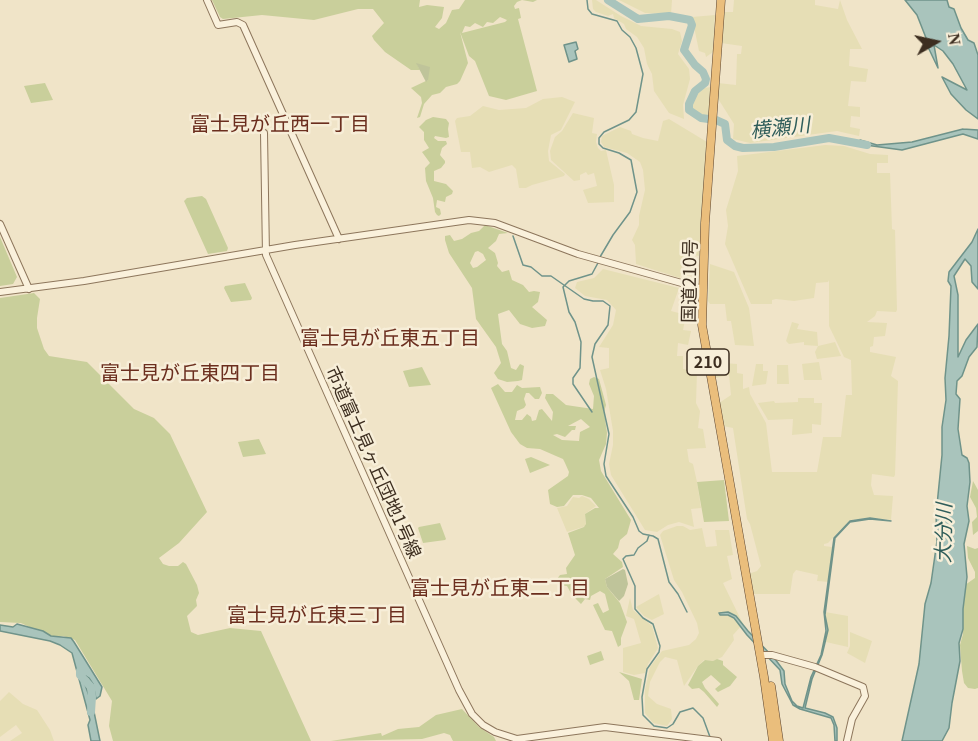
<!DOCTYPE html>
<meta charset="utf-8">
<style>
body{margin:0}
#map{position:relative;width:978px;height:741px;overflow:hidden;background:#f0e4c8;font-family:Georgia,serif}
canvas{display:block}
.north{position:absolute;left:906px;top:12px;width:60px;height:60px;-webkit-text-stroke:4px #f7eed8;paint-order:stroke;rotate:81deg;font-size:16px;font-weight:700;line-height:24px;text-align:center;color:#3d2e20}
.north::after{content:'';display:block;margin:auto;width:21px;height:27px;background:#3d2e20;clip-path:polygon(50% 0,100% 100%,50% 72%,0 100%)}
</style>
<div id="map">
<canvas width="978" height="741"></canvas>
<div class="north">N</div>
</div>
<script>
const context = document.querySelector('canvas').getContext('2d');
context.lineJoin = 'round';
function fillPath(path, color) {
  context.fillStyle = color;
  context.fill(path, 'evenodd');
}
function poly(rows) {
  const path = new Path2D();
  for (const r of rows) {
    path.moveTo(r[0], r[1]);
    for (let i = 2; i < r.length; i += 2) path.lineTo(r[i], r[i + 1]);
  }
  return path;
}
function strokePath(path, color, width, dash) {
  context.strokeStyle = color;
  context.lineWidth = width;
  context.lineCap = dash ? 'butt' : 'round';
  context.setLineDash(dash || []);
  context.stroke(path);
}
function drawText(font, color, halo, rows, align = 'center') {
  context.font = font + ' Georgia,"Noto Sans JP",serif';
  context.lineWidth = 5;
  context.setLineDash([]);
  context.textBaseline = 'middle';
  context.strokeStyle = halo;
  context.fillStyle = color;
  for (const [text, x, y, turn = 0] of rows) {
    context.save();
    context.translate(x, y);
    context.rotate((+turn || 0) * Math.PI / 180);
    context.textAlign = isNaN(turn) ? turn : align;
    if (halo) context.strokeText(text, 0, 0);
    context.fillText(text, 0, 0);
    context.restore();
  }
}
fillPath(poly([
 [592,0,596,0,621,16,641,26,672,29,680,32,682,41,678,54,689,69,690,79,683,105,684,119,669,113,654,91,652,74,647,64,644,48,637,37,626,29,624,24,614,18,613,14,608,16,596,12,593,9],
 [619,0,672,0,671,14,645,13],
 [734,0,815,0,815,5,838,9,840,0,847,20,862,49,850,49,849,66,868,69,866,82,851,81,848,106,860,107,860,117,851,116,850,127,860,129,859,136,837,131,750,143,733,139,734,124,717,97,718,83,736,85,737,54,741,54,742,46,721,43,724,12,733,12],
 [715,15,713,52,706,57,705,53,699,51,692,17],
 [711,87,709,118,699,116,692,110,694,98,697,93,704,88],
 [562,97,575,102,561,130,551,135,548,151,549,161,565,174,564,176,532,185,526,188,519,188,516,169,512,165,489,172,480,167,472,168,470,152,461,152,455,121,457,118,470,116,483,106,499,110,526,108,543,99],
 [573,113,594,118,592,133,597,134,596,142,598,148,601,151,606,150,614,185,614,202,588,203,583,190,597,186,594,173,588,175,586,172,580,175,580,180,574,181,551,160,550,151,555,137,562,131],
 [669,119,707,142,699,256,684,253,680,278,636,264,635,245,632,240,639,225,639,216,645,190,643,170,640,162,627,153,604,147,601,142,602,136,620,127,631,131,632,134,643,138,658,141,663,121],
 [825,145,844,146,870,154,888,155,888,163,877,163,877,173,890,173,892,229,895,230,897,310,896,312,877,311,875,316,867,322,887,323,885,336,874,337,873,346,870,347,870,352,896,357,891,376,898,381,895,475,894,477,872,474,871,485,874,495,893,496,891,520,870,518,850,520,828,543,824,544,824,546,832,547,829,582,817,581,818,575,796,570,793,574,790,594,752,594,748,574,757,571,761,566,750,524,747,519,733,428,723,426,719,403,731,395,729,375,715,378,712,365,723,363,737,364,737,373,743,374,743,389,749,387,750,394,766,423,772,472,817,472,823,437,841,437,846,395,852,395,851,360,844,357,829,326,829,280,828,282,816,283,814,298,794,301,776,299,772,300,772,304,751,304,725,244,728,226,726,210,738,171,737,156],
 [710,264,734,272,749,308,754,346,735,345,731,321,727,321,725,304,710,304,708,301],
 [603,269,679,288,671,311,686,315,683,330,691,331,688,345,678,343,677,356,683,356,683,369,697,372,696,403,700,411,698,428,703,429,706,448,687,449,689,462,693,464,697,482,701,508,691,509,694,527,679,522,668,525,657,532,645,530,611,475,609,464,613,445,613,431,606,389,600,370,609,368,609,348,599,347,613,325,616,310,607,300,585,296,575,288,577,282,594,278],
 [792,322,799,324,797,329,817,332,818,346,835,342,841,356,817,359,815,352,818,346,804,345,804,342,789,344,786,341],
 [819,362,822,380,804,380,802,364],
 [756,364,763,364,763,371,768,371,766,384,752,386],
 [777,365,788,365,789,384,777,384],
 [798,398,814,398,814,403,822,403,821,425,812,424,812,433,792,435,793,419,768,420,758,403,774,401,775,403,798,402],
 [582,496,589,499,596,506,585,514,586,526,567,532,557,508,567,506,573,497,579,498],
 [677,526,683,526,690,530,702,528,706,547,717,546,715,530,729,530,733,555,727,556,732,579,723,583,743,624,733,635,734,640,722,657,713,661,704,660,698,666,684,686,677,660,665,657,660,662,650,682,648,696,657,704,671,709,672,719,667,726,653,723,645,713,645,690,650,667,662,651,689,645,696,639,699,633,697,623,682,592,674,580,660,535,663,531],
 [659,594,664,614,652,620,644,616,636,607],
 [630,598,633,610,652,626,658,648,648,664,645,673,634,675,623,672,623,648,641,643,634,619,626,616],
 [825,612,848,616,848,647,826,642,828,629,825,619],
 [850,632,872,641,865,663,847,653,850,646],
 [9,692,23,704,37,710,50,730,54,741,10,741,22,733,16,725,0,737,0,701]
]), '#e6deb5');
fillPath(poly([
 [212,0,420,0,419,7,427,5,444,7,442,18,435,27,439,29,446,23,452,10,459,9,465,0,537,0,533,2,522,0,517,2,514,6,515,9,519,8,521,18,518,19,537,91,506,100,489,96,475,61,469,56,460,32,468,63,460,81,457,84,446,87,440,93,432,95,424,104,420,117,417,118,422,103,421,97,411,88,428,80,417,64,420,70,411,70,385,52,374,40,372,36,384,23,373,9,358,9,314,20,262,15,223,19,220,17],
 [511,16,505,22,462,33,465,26,470,27,475,23,483,27,487,22,493,23,500,17,507,20],
 [45,83,53,100,31,103,24,86],
 [433,117,446,119,449,123,448,129,449,137,446,138,435,136,434,138,438,141,446,141,447,144,442,148,440,155,445,161,445,163,441,168,434,171,434,181,446,184,453,191,452,194,446,197,445,202,437,200,436,207,440,209,441,214,439,216,437,215,435,212,433,198,426,181,425,168,430,163,422,152,429,148,424,140,424,132,419,127,426,120],
 [202,196,206,199,228,248,227,251,208,254,184,201,187,198],
 [485,225,508,233,499,234,496,241,488,248,495,253,498,263,497,266,502,272,509,270,512,280,523,285,529,292,534,291,540,292,538,302,532,307,547,320,545,326,532,328,520,324,509,310,498,314,502,344,507,351,511,368,516,370,520,364,524,366,522,380,518,381,507,382,498,379,494,373,501,363,496,347,476,319,472,288,449,253,445,240,445,236,450,235,454,241,462,239,471,233,479,231],
 [478,251,483,254,486,260,477,267,473,268,470,263,475,252],
 [0,237,17,277,13,284,0,286],
 [245,283,252,298,251,300,231,302,224,288,225,286],
 [34,293,40,299,37,318,37,328,44,349,49,356,87,362,134,409,154,418,170,434,207,512,179,543,159,558,163,564,169,566,178,566,183,562,186,564,197,585,199,593,196,600,197,606,187,616,191,632,198,635,230,628,261,631,311,741,113,741,109,726,112,701,75,640,63,636,53,638,21,623,0,622,0,298],
 [422,367,431,385,409,387,403,371],
 [594,377,599,379,606,405,604,412,607,433,606,444,599,460,601,471,631,520,627,534,620,540,618,548,613,554,622,562,623,567,605,579,607,587,620,603,627,622,621,638,621,645,618,647,612,631,605,630,593,605,598,603,603,613,609,610,605,594,600,591,591,596,590,600,585,599,581,604,572,595,567,586,559,585,557,579,560,575,567,574,566,568,575,555,568,533,584,527,586,524,585,514,595,508,599,508,591,498,582,495,573,495,564,506,557,507,550,504,548,490,568,476,569,472,565,463,563,459,556,456,540,449,527,448,520,444,511,432,491,388,498,384,505,392,512,392,517,385,522,388,540,387,542,393,539,399,535,399,529,393,526,393,524,399,526,405,524,408,517,411,515,420,522,420,527,414,531,417,532,421,536,420,539,410,542,409,552,421,553,412,545,398,546,394,553,394,566,405,593,409,594,396,589,384,590,379],
 [581,419,590,427,580,432,579,441,562,440,553,435,557,434,565,437,572,430,575,430,576,426,568,426],
 [259,439,266,454,243,457,238,442],
 [531,457,550,465,530,473,525,459],
 [724,480,729,521,704,522,697,482],
 [973,481,978,490,978,531,973,535,972,522,977,517,976,508,970,497],
 [440,523,446,539,445,540,423,543,418,528,419,527],
 [967,546,975,549,978,548,978,688,975,689,968,688,964,683,962,671,960,645,963,634,962,608,965,585,975,578,975,572,968,558],
 [601,651,604,660,590,665,587,656],
 [717,659,723,661,723,665,737,677,730,686,718,692,715,689,721,684,711,675,702,682,705,688,719,704,717,707,704,692,699,688,692,689,688,685,698,666,705,660,713,661],
 [619,672,642,679,639,700,634,700,629,681],
 [462,709,479,727,494,737,496,741,453,741,450,735,444,733,422,739,331,741,381,733,382,736,398,729,419,727,436,715]
]), '#c9cf9b');
fillPath(poly([
 [416,63,430,67,428,80,426,82],
 [623,569,625,570,628,584,624,596,619,601,607,587,605,579]
]), '#bfc49a');
const water = poly([
 [905,0,947,0,949,7,954,9,961,28,968,40,974,43,978,55,978,119,966,110,951,94,942,77,967,90,953,64,943,51,934,45,938,68,928,47,928,43,917,15,905,0],
 [576,42,578,49,575,51,577,59,569,62,564,45,576,42],
 [963,129,978,130,978,139,963,134,902,150,858,144,860,140,877,145,912,142,963,129],
 [978,229,978,289,972,282,971,266,965,259,954,276,958,295,958,357,966,340,978,324,977,347,969,357,962,376,957,381,956,394,960,399,958,429,962,455,967,458,969,463,970,482,967,506,969,521,964,544,967,577,963,609,963,629,959,643,960,661,952,703,949,728,942,741,902,741,919,664,925,604,931,583,937,541,936,515,942,455,942,427,946,400,945,378,949,336,951,286,948,281,949,272,972,242,978,229],
 [870,518,891,521,870,519,850,522,835,538,825,615,828,630,822,655,812,679,805,708,825,713,833,717,837,728,837,741,835,741,834,725,831,718,800,709,793,705,782,684,780,670,747,635,734,618,728,615,720,615,719,613,728,612,736,616,748,631,775,659,784,671,785,684,792,701,797,706,803,708,811,677,821,655,826,631,824,612,834,538,850,521,870,518],
 [17,624,43,631,51,636,71,638,74,642,102,687,100,696,96,699,93,684,89,678,86,676,83,679,93,707,100,741,91,741,88,725,90,720,72,653,60,645,50,641,0,631,0,625,13,627,17,624]
]);
fillPath(water, '#a9c4bc');
strokePath(water, '#6f938a', 1.5);
strokePath(poly([
 [587,0,588,9,592,14,617,21,622,30,630,37,636,48,643,74,636,112,629,120,604,132,599,138,599,144,603,148,619,153,631,160,637,192,630,212,613,235,600,257],
 [513,236,523,265,531,267,542,276,551,276,584,299,593,301,603,301,610,306,608,325,595,344,592,357,609,434,604,464,606,476,633,517,639,531,643,534,653,536,658,539,669,582,678,594,687,612],
 [592,412,573,384,573,378,580,368,581,342,575,322,569,312,563,287,569,281,592,274,599,261],
 [649,535,647,541,638,548,634,555,626,556,623,559,635,586,635,609,643,618,653,624,660,646,659,652,647,669,642,697,643,715,654,726,667,728,673,724,680,712,693,708,703,718,710,737]
]), '#6f938a', 1.5);
strokePath(poly([
 [608,0,638,19,669,16,690,20,692,25,684,50,695,65,703,72,706,79,705,83,695,91,689,104,689,110,701,118,716,120,725,124,727,140,735,146,743,148,774,147,829,138,867,145],
 [80,671,80,675,91,687,92,697,91,712]
]), '#a9c4bc', 8);
const tertiary = poly([
 [207,0,218,25,237,22,243,25,339,239],
 [264,133,266,255,459,690,472,714,483,725,495,732,517,739,605,727,718,741],
 [0,224,29,289],
 [0,292,84,281,295,245,469,220,495,223,578,254,703,289],
 [764,655,772,655,815,667,863,687,865,696,852,719,847,741]
]);
const trunk = poly([
 [721,0,705,223,702,325,764,677,773,741],
 [771,686,779,741]
]);
strokePath(tertiary, '#8d765c', 8);
strokePath(trunk, '#5b4430', 9);
strokePath(tertiary, '#faf1dc', 6);
strokePath(trunk, '#eabe7c', 8);
for (const [x, y, w] of [
 [708,362,42]
]) {
  const box = new Path2D();
  box.roundRect(x - w / 2, y - 13, w, 26, 4.5);
  context.fillStyle = '#f7eed8';
  context.fill(box);
  strokePath(box, '#3d2e20', 1.5);
}
drawText('bold 16px', '#3d2e20', null, [
 ["210",708,362]
]);
drawText('18px', '#3d2e20', '#f7eed8', [
 ["国道210号",689,281,-89],
 ["市道富士見ヶ丘団地1号線",374,462,66]
]);
drawText('20px', '#6b2e1e', '#f7eed8', [
 ["富士見が丘西一丁目",280,123],
 ["富士見が丘東五丁目",390,337],
 ["富士見が丘東四丁目",190,372],
 ["富士見が丘東二丁目",500,587],
 ["富士見が丘東三丁目",317,614]
]);
drawText('italic 20px', '#2f5d5a', '#f7eed8', [
 ["横瀬川",780,127,-6],
 ["大分川",943,533,-89]
]);
</script>
